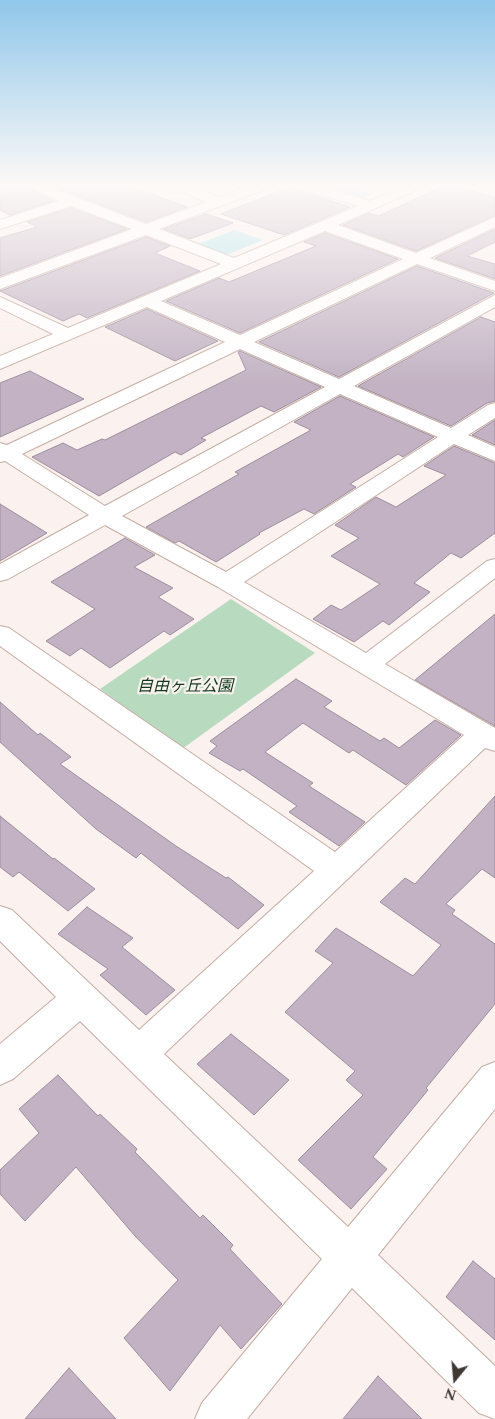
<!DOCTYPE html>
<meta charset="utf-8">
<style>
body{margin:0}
#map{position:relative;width:495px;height:1419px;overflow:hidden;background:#fbf1ee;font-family:Spectral,serif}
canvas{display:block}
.north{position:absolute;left:430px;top:1354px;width:50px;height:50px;-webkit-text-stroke:4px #fbf1ee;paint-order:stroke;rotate:197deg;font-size:14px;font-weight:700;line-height:20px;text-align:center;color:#403734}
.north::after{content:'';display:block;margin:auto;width:18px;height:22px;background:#403734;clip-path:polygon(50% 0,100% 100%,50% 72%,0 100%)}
</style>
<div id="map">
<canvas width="495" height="1419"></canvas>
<div class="north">N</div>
</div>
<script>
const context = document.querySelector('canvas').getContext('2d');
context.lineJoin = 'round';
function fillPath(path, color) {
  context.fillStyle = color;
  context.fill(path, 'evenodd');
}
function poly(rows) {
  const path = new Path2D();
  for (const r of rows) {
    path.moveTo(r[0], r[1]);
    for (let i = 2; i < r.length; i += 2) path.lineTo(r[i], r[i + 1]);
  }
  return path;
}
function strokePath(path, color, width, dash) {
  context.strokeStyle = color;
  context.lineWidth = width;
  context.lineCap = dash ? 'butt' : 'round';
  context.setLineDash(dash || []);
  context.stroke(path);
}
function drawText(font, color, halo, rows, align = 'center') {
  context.font = font + ' Spectral,"Noto Sans JP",serif';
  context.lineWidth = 4.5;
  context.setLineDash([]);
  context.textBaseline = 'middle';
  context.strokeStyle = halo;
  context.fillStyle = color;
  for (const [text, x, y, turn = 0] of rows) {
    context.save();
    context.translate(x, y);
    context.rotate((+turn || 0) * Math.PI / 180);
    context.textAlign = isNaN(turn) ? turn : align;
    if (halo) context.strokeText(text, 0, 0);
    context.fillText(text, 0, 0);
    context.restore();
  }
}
fillPath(poly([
 [231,599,315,653,182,749,100,689]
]), '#b8dbbf');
fillPath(poly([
 [320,187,353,187,374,194,360,200],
 [234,230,263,240,229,254,219,254,196,245]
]), '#ace3ec');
const building = poly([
 [0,187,27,187,53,201,10,215,0,210,0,187],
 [55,187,133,187,187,207,146,222,55,187],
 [290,187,350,207,284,235,221,214,290,187],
 [441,187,456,187,495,197,495,215,416,251,343,225,369,213,379,216,441,187],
 [71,208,127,229,0,276,0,238,37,227,27,222,71,208],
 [206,214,233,223,190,239,164,229,206,214],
 [495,229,495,242,467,256,495,264,495,279,435,258,495,229],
 [325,233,398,259,240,333,166,301,219,278,229,282,316,246,304,242,325,233],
 [146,237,170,246,155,253,200,271,87,318,79,314,63,321,0,291,146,237],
 [417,266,494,293,339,377,259,342,417,266],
 [147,309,218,341,175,361,105,327,147,309],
 [481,317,495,322,495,401,487,403,451,426,358,386,481,317],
 [240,351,321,387,274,412,261,406,201,438,206,440,181,455,175,452,99,496,32,457,63,443,77,450,102,439,105,440,246,370,238,352,240,351],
 [30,371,84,399,0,437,0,383,30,371],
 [340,396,434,437,403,457,398,454,350,484,356,487,314,514,304,509,259,533,260,534,216,562,179,541,175,543,146,527,239,474,235,472,311,430,294,422,340,396],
 [495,420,495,445,472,435,495,420],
 [454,446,495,463,495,533,461,558,451,553,414,583,430,592,389,625,383,621,354,642,313,619,331,605,341,610,380,584,331,556,359,538,335,525,376,497,396,507,446,475,424,466,454,446],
 [0,504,47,533,0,561,0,504],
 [125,538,155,555,134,567,173,588,158,597,194,619,170,635,164,631,110,668,81,648,70,656,46,641,95,609,51,582,125,538],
 [495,614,495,726,415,680,495,614],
 [296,679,332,701,324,707,380,741,384,738,399,748,435,720,461,735,406,785,353,750,349,753,303,723,265,752,313,783,309,786,365,822,339,846,289,812,297,806,243,769,240,771,209,753,217,746,210,741,296,679],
 [0,702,38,735,40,733,71,757,60,764,176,846,226,878,228,877,264,905,238,929,141,853,136,858,96,829,0,742,0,702],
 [495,796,495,878,482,869,446,904,455,910,452,914,495,944,495,1004,426,1088,428,1090,373,1157,387,1169,351,1209,298,1160,363,1095,346,1080,355,1071,285,1012,333,963,315,951,336,928,413,976,441,945,380,902,405,878,415,884,495,796],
 [0,816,53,859,54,858,95,889,68,911,19,872,13,877,0,867,0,816],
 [87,907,133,938,122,947,175,990,146,1015,100,975,108,969,58,934,87,907],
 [231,1034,289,1080,254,1115,197,1064,231,1034],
 [58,1075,98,1116,100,1114,137,1149,135,1152,200,1218,203,1215,233,1245,230,1249,282,1304,241,1349,220,1325,170,1391,124,1338,178,1280,135,1236,76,1167,25,1221,0,1194,0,1170,39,1133,19,1109,58,1075],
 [473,1261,495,1279,495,1340,446,1297,473,1261],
 [69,1368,116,1419,25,1419,69,1368],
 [378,1376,422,1419,343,1419,378,1376]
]);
fillPath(building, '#c2b2c3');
strokePath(building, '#9d8d9d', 1);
const minor = poly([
 [29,187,49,187,146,224,206,202,169,187,190,187,219,197,246,187,266,187,264,190,159,229,234,258,358,206,306,190,304,187,326,187,370,201,403,187,423,187,338,225,416,253,495,217,495,227,430,258,495,281,495,291,417,264,254,342,339,379,495,295,495,307,354,386,451,428,488,405,495,403,495,418,468,435,495,447,495,461,454,444,244,582,366,653,487,561,495,559,495,578,385,664,495,728,495,751,485,748,164,1054,348,1227,482,1067,495,1062,495,1109,378,1255,495,1366,495,1419,479,1413,352,1288,247,1419,195,1419,202,1403,322,1259,80,1021,13,1079,0,1085,0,1044,56,997,0,941,0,906,12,910,139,1030,314,871,0,646,0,626,9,628,335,852,464,735,218,587,105,525,8,579,0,581,0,564,89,515,5,461,0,462,0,443,7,445,225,342,147,307,0,369,0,356,53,334,0,308,0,297,68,328,221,264,146,235,0,289,0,278,132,229,71,206,0,229,0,220,58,201,29,187],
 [325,231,403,259,240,335,161,301,325,231],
 [240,349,325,387,105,506,22,454,240,349],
 [340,394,438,437,226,572,122,516,340,394]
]);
strokePath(minor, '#c4ada4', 2);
fillPath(minor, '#fff');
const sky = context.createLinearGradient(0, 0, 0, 386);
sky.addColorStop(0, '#90c7ea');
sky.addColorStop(0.48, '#fdf9f7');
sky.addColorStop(1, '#fdf9f700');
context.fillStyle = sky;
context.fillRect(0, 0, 495, 386);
drawText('italic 16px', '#0e391c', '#fbf1ee', [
 ["自由ヶ丘公園",185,688]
]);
</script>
